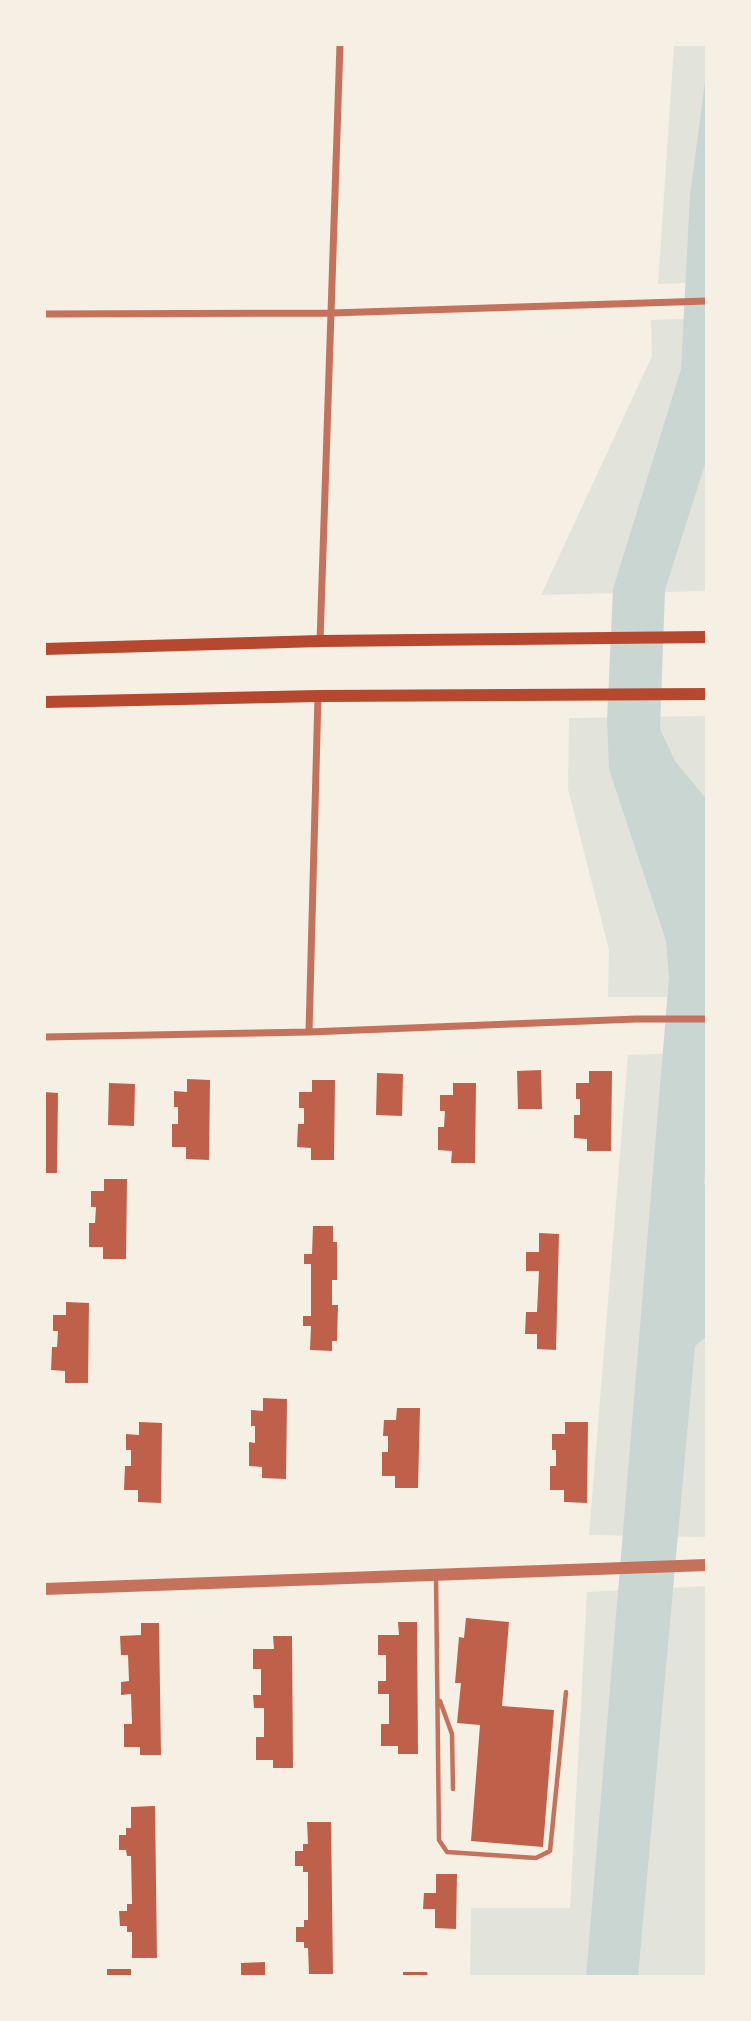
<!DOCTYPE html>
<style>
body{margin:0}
#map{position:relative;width:751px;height:2021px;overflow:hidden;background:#f6efe4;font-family:Lora,serif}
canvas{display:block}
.frame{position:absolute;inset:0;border:46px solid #f6efe4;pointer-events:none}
</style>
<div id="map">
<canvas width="751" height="2021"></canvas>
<div class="frame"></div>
</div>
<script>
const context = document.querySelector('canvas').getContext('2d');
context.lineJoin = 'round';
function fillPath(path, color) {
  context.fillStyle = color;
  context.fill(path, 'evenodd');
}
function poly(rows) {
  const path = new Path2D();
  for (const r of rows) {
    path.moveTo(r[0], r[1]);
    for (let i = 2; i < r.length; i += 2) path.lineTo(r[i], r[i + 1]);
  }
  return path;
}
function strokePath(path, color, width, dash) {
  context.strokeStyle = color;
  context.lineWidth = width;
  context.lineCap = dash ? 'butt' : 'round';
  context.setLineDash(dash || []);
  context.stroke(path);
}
fillPath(poly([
 [707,45,707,282,658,284,674,46],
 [707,318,707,591,541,595,652,356,651,320],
 [707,716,707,997,608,997,609,950,568,789,569,718],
 [707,1052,707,1537,589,1535,628,1055],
 [707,1586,707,1977,470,1977,471,1908,570,1908,587,1592]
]), '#e2e4dc');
fillPath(poly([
 [707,67,707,458,665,590,660,729,675,761,707,800,707,1142,704,1184,707,1188,707,1336,695,1346,638,1977,586,1977,669,978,666,941,609,769,607,721,613,589,681,369,690,195]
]), '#c9d6d2');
fillPath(poly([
 [541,1070,542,1109,518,1109,517,1071],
 [589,1071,612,1071,611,1151,587,1151,587,1139,574,1138,574,1115,580,1115,580,1099,576,1099,576,1083,589,1083],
 [377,1073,403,1074,402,1116,376,1115],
 [187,1079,210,1080,209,1160,186,1159,186,1147,172,1147,172,1124,178,1124,178,1107,174,1107,174,1091,187,1092],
 [312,1080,335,1080,334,1160,311,1160,311,1148,297,1147,298,1124,304,1124,304,1108,299,1108,299,1092,312,1092],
 [109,1083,135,1084,134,1126,108,1125],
 [453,1083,476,1083,475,1163,451,1163,452,1151,438,1150,438,1127,444,1127,445,1111,440,1111,440,1095,453,1095],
 [44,1092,58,1093,57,1173,44,1173],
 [104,1179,127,1179,126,1259,103,1259,103,1247,89,1247,89,1223,95,1223,96,1207,91,1207,91,1191,104,1191],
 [313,1226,333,1226,333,1242,337,1242,337,1280,332,1280,332,1305,338,1305,337,1341,332,1341,332,1351,310,1350,311,1326,303,1326,303,1316,311,1316,311,1264,304,1264,304,1254,312,1254],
 [539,1233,559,1234,556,1350,537,1349,537,1334,525,1334,526,1312,537,1312,539,1271,526,1271,526,1252,539,1252],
 [66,1302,89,1303,88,1383,65,1383,65,1371,51,1370,52,1347,57,1347,58,1331,53,1331,53,1315,66,1315],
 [263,1398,287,1399,286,1479,262,1478,262,1467,249,1466,249,1442,255,1443,255,1426,251,1426,251,1410,263,1411],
 [397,1408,420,1408,418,1488,395,1488,395,1476,382,1476,382,1452,388,1452,388,1436,383,1436,384,1420,396,1420],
 [139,1422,162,1423,161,1503,138,1502,138,1490,124,1490,125,1466,131,1466,131,1450,126,1450,126,1434,139,1435],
 [565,1422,588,1422,587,1503,564,1502,564,1490,550,1490,550,1466,556,1466,556,1450,552,1450,552,1434,565,1434],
 [466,1618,509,1622,502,1706,554,1710,543,1847,471,1841,480,1725,457,1723,461,1683,455,1683,459,1637,464,1638],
 [398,1622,417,1622,418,1754,398,1754,398,1746,381,1746,381,1724,389,1724,389,1694,378,1694,378,1681,386,1681,386,1655,378,1655,378,1635,399,1635],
 [141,1623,159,1623,161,1755,140,1755,140,1747,124,1747,124,1724,132,1724,131,1694,121,1695,121,1682,129,1681,128,1655,121,1655,120,1636,141,1635],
 [273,1636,292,1636,293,1768,273,1768,273,1760,256,1760,256,1737,264,1737,264,1708,254,1708,253,1695,261,1695,261,1669,253,1669,253,1649,274,1649],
 [155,1806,157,1958,132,1958,132,1932,127,1932,127,1926,120,1926,119,1911,127,1911,127,1904,132,1904,131,1856,127,1856,126,1850,119,1850,119,1835,126,1835,126,1828,131,1828,131,1807],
 [307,1822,331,1822,333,1974,309,1974,308,1948,304,1948,304,1942,296,1942,296,1927,304,1927,304,1920,308,1920,308,1872,303,1872,303,1866,295,1866,295,1851,303,1851,303,1844,308,1844],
 [436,1874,457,1874,456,1929,435,1928,435,1909,423,1909,424,1893,436,1893],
 [265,1962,265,1977,241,1977,241,1963],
 [107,1969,131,1969,131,1977,107,1977],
 [403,1972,427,1972,428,1977,403,1977]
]), '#bf614a');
strokePath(poly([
 [436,1575,439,1840,447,1852,536,1858,550,1851,566,1692],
 [440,1701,452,1734,453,1789]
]), '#c5725c', 4.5);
strokePath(poly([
 [44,314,331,313,707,301],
 [320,641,340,44],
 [309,1032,318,696],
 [44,1037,309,1032,636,1019,707,1019]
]), '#c5725c', 7);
strokePath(poly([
 [44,1589,707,1565]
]), '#c5725c', 12);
strokePath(poly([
 [44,649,320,641,707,637],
 [44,702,318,696,707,694]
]), '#b5482f', 12);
</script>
